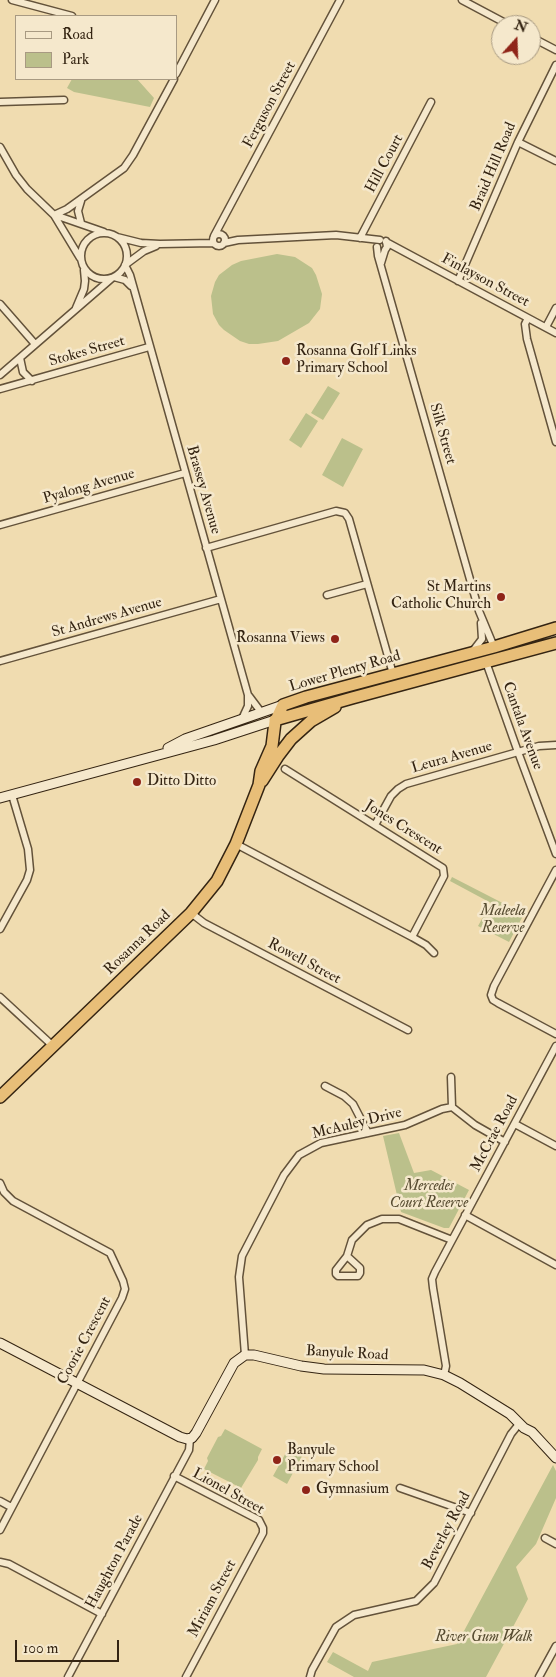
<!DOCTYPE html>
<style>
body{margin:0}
#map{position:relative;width:556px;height:1677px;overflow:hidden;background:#f0dcb0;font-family:"IM FELL Double Pica",serif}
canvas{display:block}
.legend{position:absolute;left:15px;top:15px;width:162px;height:65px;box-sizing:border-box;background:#f5e8cc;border:1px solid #a89a82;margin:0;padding:6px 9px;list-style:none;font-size:15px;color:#342412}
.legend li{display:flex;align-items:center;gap:10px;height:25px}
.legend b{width:25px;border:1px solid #a89a82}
.north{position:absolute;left:491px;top:15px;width:50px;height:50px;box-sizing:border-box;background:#f5e8cc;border:1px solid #a89a82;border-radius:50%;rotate:20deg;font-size:14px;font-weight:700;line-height:20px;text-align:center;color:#342412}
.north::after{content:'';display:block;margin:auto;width:18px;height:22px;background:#8f2418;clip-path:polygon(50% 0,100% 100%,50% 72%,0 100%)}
.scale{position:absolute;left:15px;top:1640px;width:104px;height:22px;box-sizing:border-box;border:2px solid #342412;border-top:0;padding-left:6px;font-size:15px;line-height:18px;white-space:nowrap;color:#342412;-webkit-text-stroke:4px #f5e8cc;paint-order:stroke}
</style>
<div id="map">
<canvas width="556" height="1677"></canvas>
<ul class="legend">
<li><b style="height:6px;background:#f5e8cc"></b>Road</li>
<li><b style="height:14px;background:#bbc08b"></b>Park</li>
</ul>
<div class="north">N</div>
<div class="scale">100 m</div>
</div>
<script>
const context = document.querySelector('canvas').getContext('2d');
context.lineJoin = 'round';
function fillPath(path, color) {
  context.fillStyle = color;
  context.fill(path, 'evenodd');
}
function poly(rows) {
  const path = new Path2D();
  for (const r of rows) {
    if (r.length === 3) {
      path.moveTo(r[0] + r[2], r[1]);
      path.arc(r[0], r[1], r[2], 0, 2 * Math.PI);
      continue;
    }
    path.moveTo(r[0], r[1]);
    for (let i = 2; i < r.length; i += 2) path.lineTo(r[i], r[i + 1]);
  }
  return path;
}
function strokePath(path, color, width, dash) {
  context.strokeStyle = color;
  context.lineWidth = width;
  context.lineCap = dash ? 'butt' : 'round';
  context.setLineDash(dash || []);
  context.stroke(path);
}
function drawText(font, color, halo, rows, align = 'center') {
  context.font = font + ' "IM FELL Double Pica",serif';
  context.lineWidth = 5;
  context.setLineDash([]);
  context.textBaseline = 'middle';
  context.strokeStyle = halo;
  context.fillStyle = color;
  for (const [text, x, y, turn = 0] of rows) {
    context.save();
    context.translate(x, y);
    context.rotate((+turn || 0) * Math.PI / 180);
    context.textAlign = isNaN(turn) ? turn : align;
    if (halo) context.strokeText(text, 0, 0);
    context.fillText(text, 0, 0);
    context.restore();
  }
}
fillPath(poly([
 [72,79,137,79,154,98,150,107,74,92,67,88],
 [277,254,295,257,312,268,316,275,322,294,320,309,309,323,278,341,258,344,249,344,240,341,224,330,219,325,213,314,211,296,215,282,219,275,232,265,241,261],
 [328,386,340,393,323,420,311,413],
 [306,413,318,421,301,448,289,440],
 [342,438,363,449,343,487,322,475],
 [452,877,524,914,509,942,478,926,491,903,450,881],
 [399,1133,414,1173,431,1170,469,1190,449,1228,444,1228,401,1212,383,1136],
 [225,1429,262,1449,258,1457,258,1460,241,1488,204,1469,208,1461,207,1458,218,1437,221,1436],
 [288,1449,302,1456,287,1484,273,1476],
 [553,1465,556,1471,556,1498,536,1544,516,1567,528,1599,486,1677,354,1677,327,1662,333,1652,368,1671,372,1662,457,1644]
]), '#bbc08b');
const street = poly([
 [12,0,72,16],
 [462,0,509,25],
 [531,37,556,50],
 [176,74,215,0],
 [0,102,64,100],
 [518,142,556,161],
 [0,147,16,175,27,189,54,215,80,258],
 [54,215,67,209,124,168,133,155,174,79],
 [55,215,104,232],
 [81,223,78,211,81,201],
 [104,256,23],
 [219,240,6],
 [214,236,340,0],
 [117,237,141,243,160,244,213,243],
 [360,238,431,102],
 [386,242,556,333],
 [224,243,238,240,336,235,380,240],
 [377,247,378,256,479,611,494,647],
 [381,263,385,250,387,247,386,241],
 [125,265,130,275,248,695,248,706,242,719],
 [125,265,144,251,156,246],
 [114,277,125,280,131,286],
 [458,281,518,142,556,65],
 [0,304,35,344],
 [76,308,84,289,85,281,84,270],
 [528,318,525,324,527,339,556,442],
 [546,327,556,308],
 [20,358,23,372,32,381],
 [0,375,112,278],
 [0,389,149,347],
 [0,525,185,473],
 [206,548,336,511,345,513,349,519,393,674],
 [327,595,367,584],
 [472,652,482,639,481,623],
 [0,661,221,599],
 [486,662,518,752,556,854],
 [249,696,261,712],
 [375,825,391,796,398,789,406,784,539,746,556,745],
 [236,844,412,937,444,876,443,868,285,769],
 [556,870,494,986,491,995,493,1000,498,1003,556,1034],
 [191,913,204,923,408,1030],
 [0,929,27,880,30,870,28,849,12,795],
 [412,937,426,945,434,953],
 [0,997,53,1046],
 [451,1077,452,1107],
 [325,1086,344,1096,353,1104,368,1133],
 [515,1124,556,1146],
 [0,1183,4,1192,13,1201,110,1253,123,1281,125,1289,122,1298,0,1530],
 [465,1215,556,1265],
 [347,1256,360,1268,360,1273,358,1276,338,1276,336,1274,336,1270,347,1256,352,1240,367,1225,382,1219,399,1219,452,1240],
 [245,1355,239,1277,242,1256,284,1175,299,1155,321,1143,405,1125,442,1109,452,1107,475,1125,505,1142],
 [444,1375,446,1366,433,1288,432,1279,435,1272,556,1046],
 [174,1476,259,1520,263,1528,263,1533,186,1677],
 [400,1488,471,1513],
 [0,1501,11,1507],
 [545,1538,556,1544],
 [0,1562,9,1564,102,1614],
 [68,1677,189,1450,190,1439],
 [310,1677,312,1670,336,1627,354,1615,416,1601,434,1583,511,1434,519,1424],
 [539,1677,556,1646]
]);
const secondary = poly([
 [168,748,185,739,283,705],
 [0,798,214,740,275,720],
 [0,1343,180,1437,187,1439,192,1438,196,1433,234,1363,245,1355,254,1355,301,1366,324,1369,424,1370,444,1375,460,1383,510,1414,524,1428,532,1432,556,1458]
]);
const highway = poly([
 [275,720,352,698,556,643],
 [262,781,278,756,291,739,311,721,335,707],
 [0,1097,191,913,217,881,236,844,259,785,261,771,272,746,275,722,283,705,306,697,494,647,556,628]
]);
strokePath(street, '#63523a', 9);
strokePath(secondary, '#342412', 11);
strokePath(highway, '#342412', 14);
strokePath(street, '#f5e8cc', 6);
strokePath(secondary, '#f5e8cc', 9);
strokePath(highway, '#e8be78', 11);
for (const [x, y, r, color] of [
 [286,361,5,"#8f2418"],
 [501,597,5,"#8f2418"],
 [335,639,5,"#8f2418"],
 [137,782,5,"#8f2418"],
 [277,1460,5,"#8f2418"],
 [306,1490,5,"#8f2418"]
]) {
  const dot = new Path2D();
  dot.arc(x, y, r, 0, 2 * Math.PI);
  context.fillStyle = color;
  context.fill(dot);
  strokePath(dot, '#f5e8cc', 2);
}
drawText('15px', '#342412', '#f5e8cc', [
 ["Ferguson Street",270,105,-62],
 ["Hill Court",385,164,-62],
 ["Braid Hill Road",494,167,-67],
 ["Finlayson Street",485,281,28],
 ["Stokes Street",87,352,-16],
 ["Silk Street",442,434,74],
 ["Pyalong Avenue",89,487,-16],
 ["Brassey Avenue",203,490,74],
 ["St Andrews Avenue",107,618,-16],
 ["Lower Plenty Road",345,672,-16],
 ["Cantala Avenue",522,726,70],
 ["Leura Avenue",452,758,-16],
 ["Jones Crescent",403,828,32],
 ["Rosanna Road",138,943,-44],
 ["Rowell Street",304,962,28],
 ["McAuley Drive",357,1124,-14],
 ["McCrae Road",495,1134,-62],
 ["Coorie Crescent",85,1341,-62],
 ["Banyule Road",347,1354,3],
 ["Lionel Street",228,1492,29],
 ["Beverley Road",447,1531,-62],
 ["Haughton Parade",115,1562,-62],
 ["Miriam Street",213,1599,-62]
]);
drawText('15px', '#342412', '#f5e8cc', [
 ["Rosanna Golf Links",296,352],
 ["Primary School",296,369],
 ["St Martins",491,588,"right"],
 ["Catholic Church",491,605,"right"],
 ["Rosanna Views",325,639,"right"],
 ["Ditto Ditto",147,782],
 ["Banyule",287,1451],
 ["Primary School",287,1468],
 ["Gymnasium",316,1490]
], 'left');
drawText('italic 15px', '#564b30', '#f5e8cc', [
 ["Maleela",503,912],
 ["Reserve",503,929],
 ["Mercedes",429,1187],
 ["Court Reserve",429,1204],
 ["River Gum Walk",484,1638]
]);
</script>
